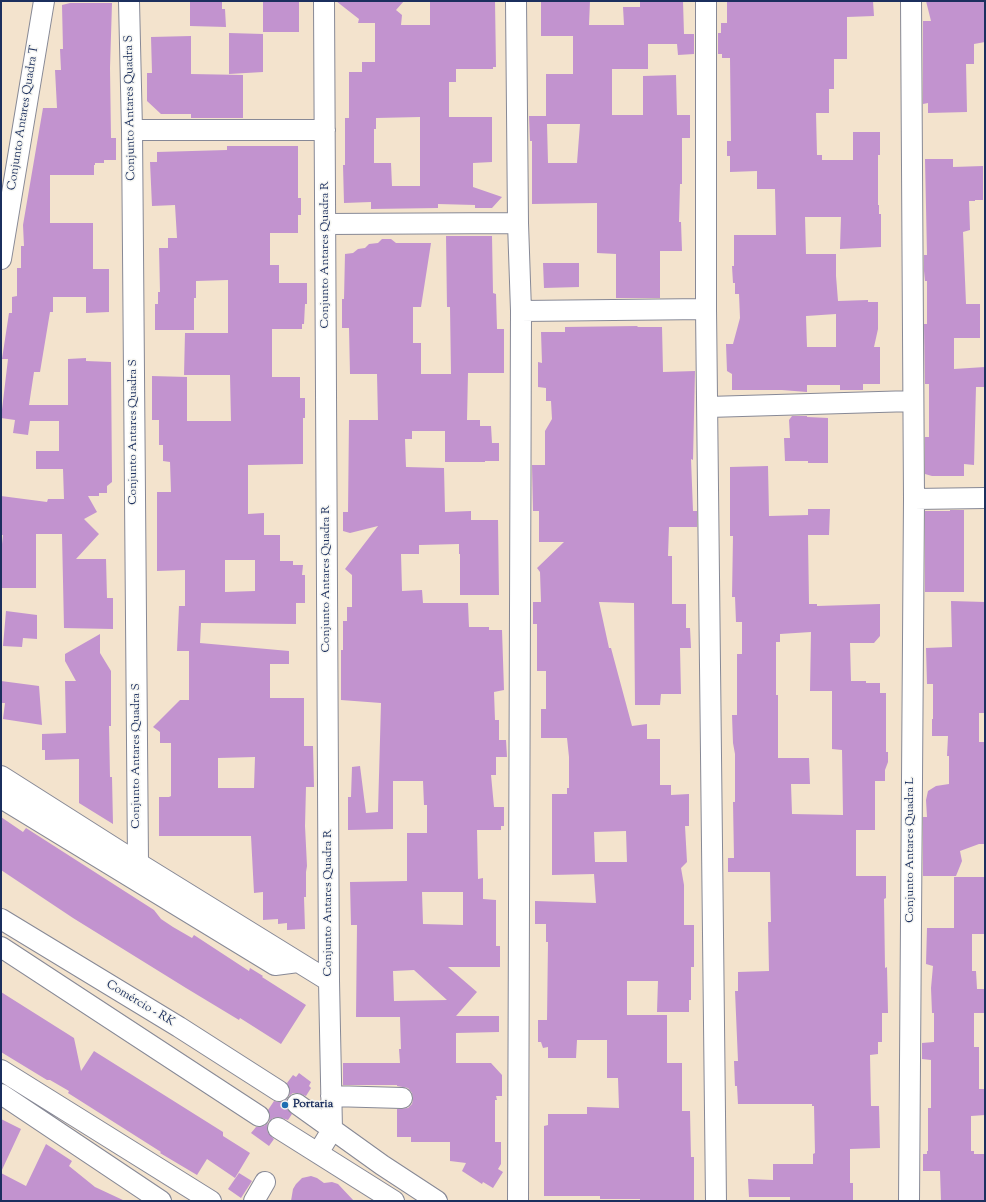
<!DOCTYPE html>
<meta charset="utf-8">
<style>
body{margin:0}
#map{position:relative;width:986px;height:1202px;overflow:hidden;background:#f3e3cd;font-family:"Sorts Mill Goudy",serif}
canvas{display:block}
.frame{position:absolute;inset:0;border:2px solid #1b2f5e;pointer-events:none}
</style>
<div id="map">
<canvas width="986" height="1202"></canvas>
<div class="frame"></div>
</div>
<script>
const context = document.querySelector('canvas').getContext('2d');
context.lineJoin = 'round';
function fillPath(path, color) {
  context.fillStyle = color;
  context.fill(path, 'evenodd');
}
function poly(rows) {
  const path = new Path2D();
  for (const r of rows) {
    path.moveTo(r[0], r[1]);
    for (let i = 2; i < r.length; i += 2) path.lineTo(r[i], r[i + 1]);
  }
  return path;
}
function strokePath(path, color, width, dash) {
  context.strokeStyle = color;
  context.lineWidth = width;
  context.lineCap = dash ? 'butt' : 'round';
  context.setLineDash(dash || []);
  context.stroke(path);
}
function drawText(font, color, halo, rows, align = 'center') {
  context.font = font + ' "Sorts Mill Goudy",serif';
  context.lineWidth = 3;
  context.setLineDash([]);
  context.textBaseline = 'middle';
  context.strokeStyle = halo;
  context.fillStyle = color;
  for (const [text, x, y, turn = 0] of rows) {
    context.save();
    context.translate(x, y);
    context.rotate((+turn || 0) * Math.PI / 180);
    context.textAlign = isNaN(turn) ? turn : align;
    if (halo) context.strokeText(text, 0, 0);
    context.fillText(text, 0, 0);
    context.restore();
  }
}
fillPath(poly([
 [190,1,222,1,222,9,225,9,226,27,190,26],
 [263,1,299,1,299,32,263,32],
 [336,1,404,1,396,10,402,15,401,25,430,25,430,1,495,1,496,67,493,67,493,69,456,69,456,82,449,82,449,117,492,117,492,162,473,163,473,187,502,197,492,208,475,208,475,205,438,204,438,208,371,209,371,202,344,203,343,165,345,165,345,118,349,118,349,72,362,72,362,62,375,62,375,23,358,23,359,19],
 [420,117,420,186,392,186,391,163,374,163,374,129,376,129,376,118],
 [541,1,590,1,589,25,624,25,623,7,640,7,640,1,683,1,684,34,694,34,694,54,678,55,677,44,648,44,648,69,612,69,612,115,643,115,643,76,676,75,677,115,690,115,690,138,682,138,682,184,680,184,679,222,681,222,682,251,660,251,660,298,616,298,616,254,597,253,597,203,532,204,532,141,530,141,529,116,546,116,546,74,573,74,573,36,541,36],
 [547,124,580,124,577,163,548,163],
 [727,1,873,1,874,16,847,17,847,59,834,59,834,89,829,89,829,113,816,113,817,155,822,155,822,160,853,160,853,132,880,132,880,155,878,155,878,205,879,205,879,214,881,214,881,247,840,249,841,217,805,217,806,254,836,254,836,276,838,301,868,300,868,302,878,302,878,329,874,347,880,347,880,384,863,384,863,390,840,390,840,385,807,385,807,392,782,390,732,390,732,374,727,371,726,344,733,344,740,318,739,294,735,294,735,283,733,283,732,266,734,266,734,235,776,235,775,189,757,189,757,171,730,172,730,156,727,156,727,141,731,141,730,58,722,58,722,54,718,54,718,33,721,33,721,23,727,23],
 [836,314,836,347,807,347,806,316],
 [926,1,985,1,985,42,974,44,974,64,966,64,967,112,928,113,928,103,923,104,923,21,931,21],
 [70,3,112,3,110,68,111,138,116,138,116,160,104,160,104,163,95,163,95,165,94,165,94,175,50,175,50,223,93,223,93,269,109,269,109,312,86,313,86,297,53,297,53,312,50,312,40,372,34,372,29,405,68,405,68,359,86,358,86,361,111,362,112,482,107,486,107,493,99,493,99,496,88,496,97,512,84,519,99,534,76,559,106,559,107,598,113,598,113,629,64,628,62,534,36,534,36,588,1,588,1,553,3,535,1,535,1,496,47,502,48,499,64,499,63,469,36,469,36,451,59,451,59,421,30,421,28,435,13,433,15,420,1,418,8,359,2,359,9,313,12,313,12,297,17,296,17,268,21,268,21,246,24,246,23,225,43,108,57,108,55,70,61,70,60,49,63,49,62,5],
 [229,33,263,34,263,72,229,74],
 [191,36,191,74,243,75,243,118,191,118,191,114,161,114,147,101,147,73,152,73,151,37],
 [227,146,298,146,298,198,301,198,301,215,298,215,298,233,270,233,270,265,279,265,279,283,307,283,307,304,305,304,304,324,302,324,302,329,272,329,272,377,300,377,300,398,305,398,305,418,303,418,303,464,248,465,248,514,264,513,264,535,280,535,280,561,293,561,293,565,303,565,302,575,305,575,305,603,296,603,296,624,201,623,200,643,289,651,289,664,270,664,270,698,304,698,304,746,313,746,314,787,306,787,305,826,307,866,306,872,306,897,304,897,305,929,287,930,287,923,278,924,278,919,263,920,263,892,254,893,251,836,159,836,159,797,169,797,171,796,171,743,160,743,160,732,153,727,180,700,189,700,189,651,177,651,179,606,185,606,185,570,157,571,157,492,171,492,170,462,163,461,163,445,159,445,159,420,152,420,152,376,187,377,187,421,231,421,230,375,184,375,185,333,228,333,228,280,196,281,196,298,194,298,194,330,155,330,155,304,158,304,158,292,160,292,159,248,168,248,168,238,177,238,175,205,152,206,150,162,157,162,157,152,227,150],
 [225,560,255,560,255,591,225,592],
 [255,757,254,788,218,788,218,758],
 [925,159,953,159,953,167,983,166,983,200,975,200,975,201,969,201,970,230,963,232,966,304,980,304,980,338,954,338,954,369,985,367,985,387,976,387,974,465,964,464,964,476,932,476,925,474,925,437,929,437,929,384,925,384,924,324,927,324,927,281,925,281,924,271,924,255,927,255],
 [446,236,492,236,493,293,496,294,497,329,504,329,504,373,468,373,467,420,480,420,480,426,491,426,492,443,499,443,499,461,485,461,485,462,445,462,445,431,412,431,412,439,405,439,406,467,444,468,445,512,471,511,471,520,498,520,499,595,460,595,460,554,459,554,459,544,419,545,419,554,401,554,402,591,422,590,423,603,468,603,469,627,489,627,489,630,502,630,504,690,494,692,495,720,499,720,499,740,506,740,507,757,496,757,496,775,491,775,494,807,504,807,504,826,501,826,501,830,477,830,478,879,483,878,483,899,496,900,496,946,500,946,500,967,448,967,477,992,456,1016,499,1016,499,1032,456,1033,456,1063,491,1063,502,1075,502,1096,496,1096,497,1100,495,1100,495,1142,501,1142,501,1164,498,1169,503,1172,493,1188,483,1182,482,1184,462,1171,466,1163,450,1161,450,1142,411,1142,411,1137,397,1137,397,1109,408,1108,412,1104,413,1099,412,1093,408,1088,397,1086,397,1085,343,1085,343,1063,400,1063,399,1049,401,1049,400,1017,356,1017,357,925,351,925,350,882,407,881,407,833,427,833,427,805,424,805,423,781,393,781,393,829,348,830,348,797,351,797,352,767,360,766,366,813,378,812,381,703,341,700,341,650,343,650,343,621,347,621,347,607,352,607,352,575,345,569,378,526,350,533,343,531,343,512,348,512,349,420,378,420,377,374,350,374,349,328,342,328,342,299,344,299,345,254,353,253,358,249,365,248,369,244,378,243,382,239,391,239,396,243,431,243,421,307,413,307,413,343,421,343,421,374,451,374,450,307,447,307],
 [422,892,463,892,463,925,423,924],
 [414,970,447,1000,394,1001,393,971],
 [543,263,579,263,579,287,544,288],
 [637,326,638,327,662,327,663,372,695,371,693,460,691,459,693,511,697,511,697,527,669,527,668,556,672,556,672,604,686,604,686,628,690,628,691,648,680,648,681,694,661,694,660,705,635,705,634,603,599,602,609,648,611,648,632,726,647,724,647,739,660,739,660,785,671,785,671,795,689,794,689,826,685,826,687,862,681,868,684,885,684,925,694,925,694,967,691,967,691,1000,689,1000,689,1012,657,1012,658,981,627,981,627,1015,667,1015,667,1063,682,1063,682,1111,690,1111,691,1157,694,1157,694,1201,640,1201,640,1199,600,1199,600,1196,544,1196,544,1126,548,1125,548,1114,587,1114,587,1107,619,1108,618,1078,607,1078,607,1040,577,1040,576,1058,548,1058,548,1047,543,1048,541,1042,538,1042,538,1020,547,1020,548,942,546,942,546,924,535,924,535,901,596,903,594,874,552,875,552,794,567,794,567,788,569,788,569,757,567,738,541,738,541,709,546,709,546,671,537,671,537,624,533,624,533,602,541,602,540,572,537,568,564,542,539,542,539,511,533,511,532,465,545,465,545,431,552,419,551,401,546,401,546,388,538,387,538,362,542,363,541,332,565,332,565,327],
 [626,831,627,862,595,862,594,832],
 [792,416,807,416,807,417,828,418,828,463,808,463,808,461,785,461,784,438,790,438,789,420],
 [768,466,769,516,808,515,808,509,830,509,829,535,808,535,809,604,817,604,817,606,880,604,880,636,874,643,850,643,851,681,866,681,866,683,880,683,880,693,886,693,886,752,888,752,888,762,885,770,885,781,875,781,875,830,856,830,856,876,886,876,886,898,884,899,885,968,887,967,888,1013,882,1013,882,1042,878,1042,878,1054,870,1055,871,1106,879,1106,880,1148,850,1149,850,1183,853,1183,853,1201,790,1201,790,1197,749,1197,748,1179,773,1180,773,1164,813,1164,813,1154,815,1153,814,1106,812,1106,812,1104,738,1104,737,1086,735,1086,734,1061,738,1061,735,991,738,991,738,972,769,971,768,922,771,922,770,872,728,872,728,858,734,858,733,802,735,802,735,754,733,743,732,715,737,715,737,654,742,654,742,622,736,622,735,597,732,597,733,536,730,536,730,467],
 [811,632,810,691,832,691,832,749,842,750,843,815,792,814,791,784,810,784,809,758,778,758,778,695,776,695,776,642,780,642,780,634],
 [950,510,964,510,964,592,925,592,925,511,950,511],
 [951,601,985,602,985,713,979,713,979,742,985,742,985,844,979,844,960,851,962,861,956,876,923,876,923,817,927,817,926,800,928,791,936,786,949,784,949,756,947,756,948,736,932,736,932,719,933,719,933,684,927,684,926,648,952,647],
 [6,611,37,615,37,639,23,638,22,647,3,646],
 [100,634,100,653,111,671,111,726,109,726,110,777,112,777,113,824,79,803,79,759,45,760,45,750,42,750,42,734,66,733,65,681,76,681,65,661,65,654],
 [1,681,39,686,42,725,3,719,5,703,1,703],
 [1,817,23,832,26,828,154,910,161,919,173,927,192,938,194,935,249,971,250,968,263,976,262,977,306,1005,281,1044,240,1018,239,1020,186,988,73,918,1,870],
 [954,877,985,877,985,934,972,934,972,971,976,971,977,989,984,989,984,1013,974,1013,974,1047,979,1047,979,1089,985,1089,985,1115,971,1116,971,1151,974,1151,974,1154,985,1154,985,1201,941,1201,940,1171,923,1171,923,1154,927,1154,927,1151,928,1151,928,1108,931,1108,931,1060,922,1059,922,1043,934,1042,934,1013,932,1013,931,988,933,966,926,964,927,928,954,928],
 [1,992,74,1038,81,1071,94,1051,223,1132,223,1136,250,1153,235,1178,207,1159,197,1175,160,1153,161,1152,68,1093,69,1091,50,1080,47,1080,1,1052],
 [299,1073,311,1082,309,1086,311,1088,306,1096,298,1093,293,1093,289,1096,290,1091,287,1083,293,1075,296,1077],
 [287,1099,286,1103,286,1108,292,1114,288,1120,278,1117,273,1118,269,1121,270,1116,268,1110,274,1101,279,1102,284,1101],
 [1,1119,21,1129,1,1172],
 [268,1123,267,1128,268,1133,274,1139,269,1146,251,1133,256,1127,264,1126],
 [46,1144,72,1161,69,1166,95,1187,125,1201,1,1201,1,1173,26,1186],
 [239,1173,252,1181,241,1198,228,1189],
 [311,1176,317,1178,324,1183,332,1182,338,1184,354,1201,291,1201,293,1189,296,1184,302,1178]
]), '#c293cf');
const minor = poly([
 [129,1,132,130,138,863],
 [516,1,518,223,521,311,518,1201],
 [706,1,706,309,716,1201],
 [132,130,325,130],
 [326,224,518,223],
 [1,259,44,1],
 [521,311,706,309],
 [708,407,913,401],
 [914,499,985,498],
 [1,776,138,863,329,981],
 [1,798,275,965,298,962],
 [1,919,179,1027,279,1091],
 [1,947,259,1116],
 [1,1070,211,1201],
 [1,1094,161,1201],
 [331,1096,402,1098],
 [297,1104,382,1165,437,1201],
 [278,1128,394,1201],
 [318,1153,332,1130,329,981,324,1],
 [254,1201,265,1182],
 [909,1201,914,499,911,1]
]);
strokePath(minor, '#878996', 22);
strokePath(minor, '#fff', 20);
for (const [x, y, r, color] of [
 [285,1105,4,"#1f6fb2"]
]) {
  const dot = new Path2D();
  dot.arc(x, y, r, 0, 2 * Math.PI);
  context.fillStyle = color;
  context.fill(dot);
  strokePath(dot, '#f6f6f2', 1.5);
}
drawText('12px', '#1b2f5e', '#f6f6f2', [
 ["Conjunto Antares Quadra S",131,108,-91],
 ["Conjunto Antares Quadra T",24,118,-81],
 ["Conjunto Antares Quadra R",326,255,-90],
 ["Conjunto Antares Quadra S",134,432,-90],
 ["Conjunto Antares Quadra R",327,579,-90],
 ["Conjunto Antares Quadra S",137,756,-90],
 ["Conjunto Antares Quadra L",911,850,-90],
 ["Conjunto Antares Quadra R",329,903,-90],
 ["Comércio - RK",140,1004,31]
]);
drawText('bold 12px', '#1b2f5e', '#f6f6f2', [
 ["Portaria",293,1105]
], 'left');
</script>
